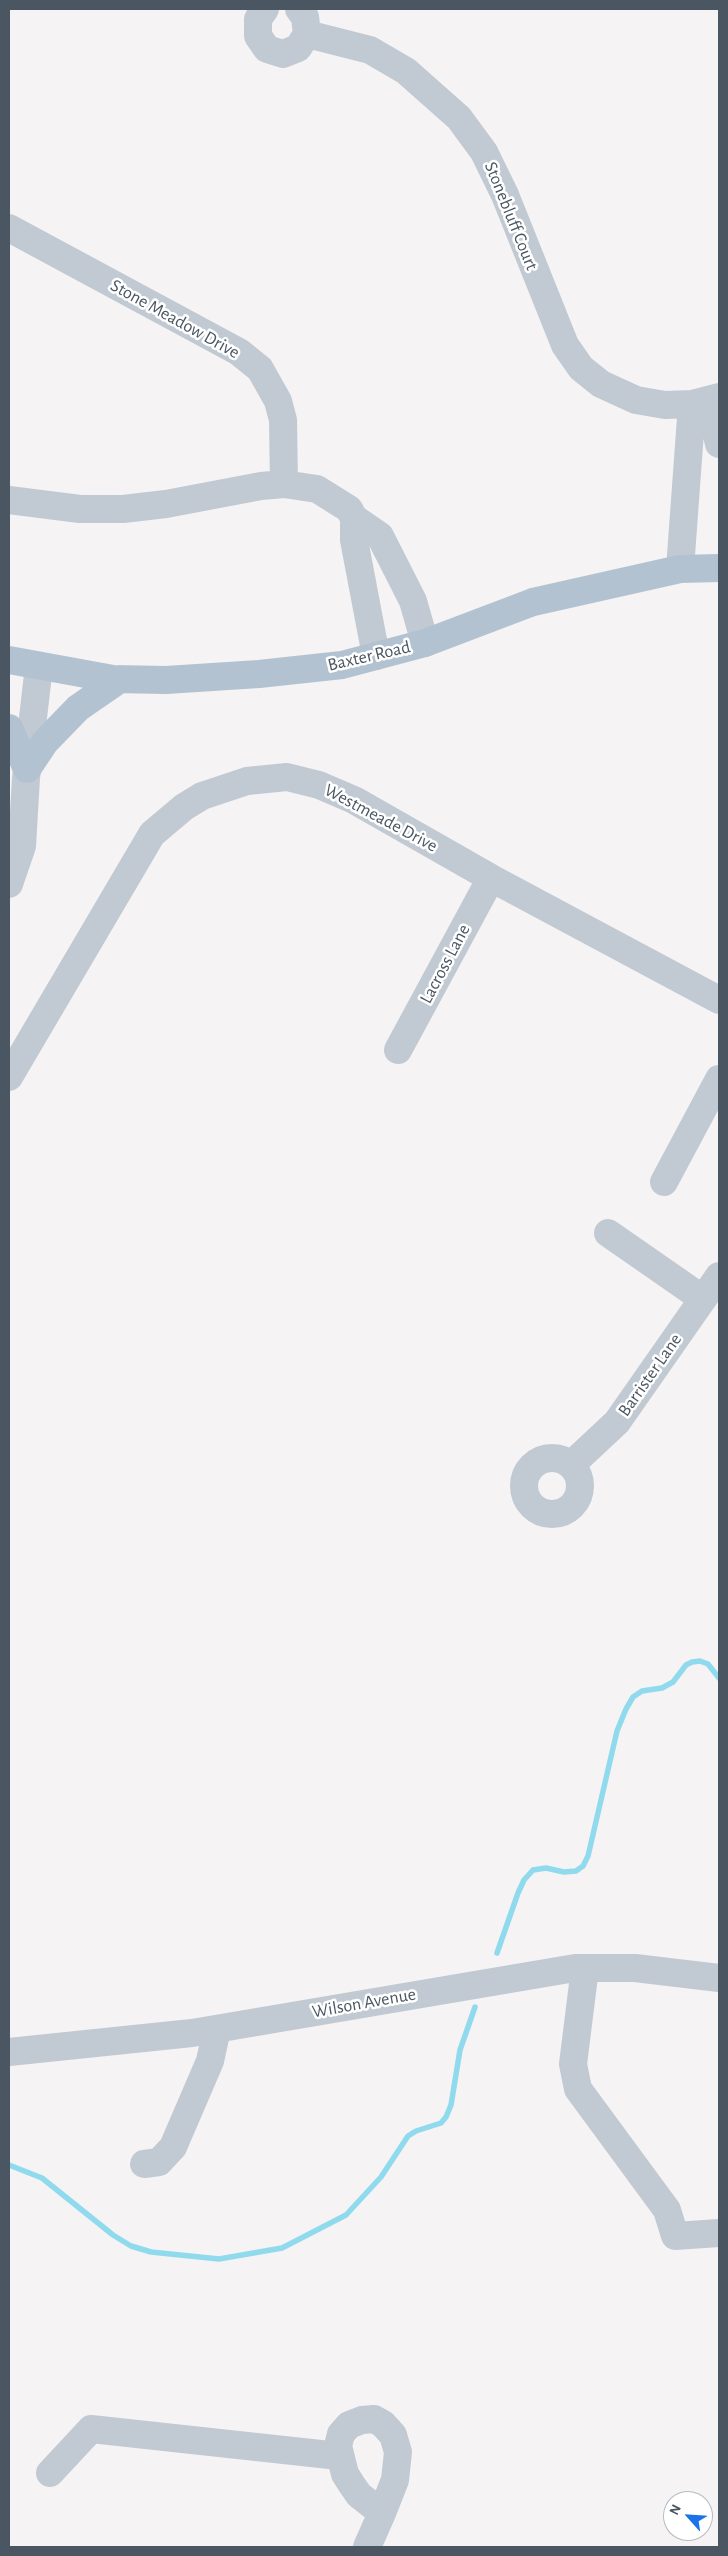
<!DOCTYPE html>
<style>
body{margin:0}
#map{position:relative;width:728px;height:2556px;overflow:hidden;background:#f5f3f3;font-family:"Alegreya Sans",sans-serif}
canvas{display:block}
.frame{position:absolute;inset:0;border:10px solid #4a5661;pointer-events:none}
.north{position:absolute;left:663px;top:2491px;width:50px;height:50px;box-sizing:border-box;background:#fff;border:1px solid #b7bbc0;border-radius:50%;rotate:296deg;font-size:14px;font-weight:700;line-height:20px;text-align:center;color:#4a5661}
.north::after{content:'';display:block;margin:auto;width:18px;height:22px;background:#1a73e8;clip-path:polygon(50% 0,100% 100%,50% 72%,0 100%)}
</style>
<div id="map">
<canvas width="728" height="2556"></canvas>
<div class="frame"></div>
<div class="north">N</div>
</div>
<script>
const context = document.querySelector('canvas').getContext('2d');
context.lineJoin = 'round';
function poly(rows) {
  const path = new Path2D();
  for (const r of rows) {
    if (r.length === 3) {
      path.moveTo(r[0] + r[2], r[1]);
      path.arc(r[0], r[1], r[2], 0, 2 * Math.PI);
      continue;
    }
    path.moveTo(r[0], r[1]);
    for (let i = 2; i < r.length; i += 2) path.lineTo(r[i], r[i + 1]);
  }
  return path;
}
function strokePath(path, color, width, dash) {
  context.strokeStyle = color;
  context.lineWidth = width;
  context.lineCap = dash ? 'butt' : 'round';
  context.setLineDash(dash || []);
  context.stroke(path);
}
function drawText(font, color, halo, rows, align = 'center') {
  context.font = font + ' "Alegreya Sans",sans-serif';
  context.lineWidth = 5;
  context.setLineDash([]);
  context.textBaseline = 'middle';
  context.strokeStyle = halo;
  context.fillStyle = color;
  for (const [text, x, y, turn = 0] of rows) {
    context.save();
    context.translate(x, y);
    context.rotate((+turn || 0) * Math.PI / 180);
    context.textAlign = isNaN(turn) ? turn : align;
    if (halo) context.strokeText(text, 0, 0);
    context.fillText(text, 0, 0);
    context.restore();
  }
}
strokePath(poly([
 [497,1953,518,1893,524,1880,533,1870,546,1868,564,1872,576,1871,583,1866,588,1856,617,1731,626,1709,633,1697,642,1691,662,1688,673,1682,686,1665,692,1662,700,1661,708,1664,719,1678],
 [9,2165,42,2178,113,2235,131,2246,151,2252,219,2259,282,2248,346,2215,381,2177,408,2136,416,2131,441,2123,446,2117,451,2105,460,2050,475,2007]
]), '#90daee', 5.5);
strokePath(poly([
 [265,9,258,19,258,36,267,49,283,54,298,48,307,34,305,17,299,9],
 [307,34,370,50,406,71,459,118,484,152,505,195,565,345,581,368,601,384,636,400,665,405,692,404,719,397],
 [9,228,239,352,260,369,278,401,283,420,284,484],
 [709,400,719,444],
 [9,500,80,509,123,509,166,504,261,486,284,484,317,489,349,509,354,518,354,540,376,656],
 [354,518,380,536,413,601,425,643],
 [680,569,692,404],
 [9,884,22,846,26,778,39,666],
 [398,1050,491,878],
 [9,1077,152,834,184,807,202,796,247,781,287,777,319,785,354,800,491,878,719,1000],
 [664,1182,719,1079],
 [608,1233,703,1299],
 [552,1486,28],
 [571,1465,617,1422,719,1276],
 [585,1968,573,2064,578,2089,667,2210,675,2236,719,2233],
 [9,2052,192,2033,575,1968,635,1968,719,1978],
 [144,2164,159,2162,173,2147,210,2061,217,2029],
 [374,2419,383,2424,393,2435,398,2452,395,2480,382,2513,359,2495,352,2485,345,2474,338,2446,341,2434,349,2425,362,2420,374,2419],
 [50,2473,91,2429,339,2456],
 [367,2547,382,2513]
]), '#c1cad2', 28);
strokePath(poly([
 [9,660,113,679,166,680,259,674,342,665,425,643,533,602,680,569,719,568],
 [9,728,27,769],
 [27,769,45,742,78,708,120,679]
]), '#b3c2d1', 28);
drawText('18px', '#4a5661', '#fff', [
 ["Stonebluff Court",511,216,68],
 ["Stone Meadow Drive",175,319,29],
 ["Baxter Road",369,656,-13],
 ["Westmeade Drive",381,818,28],
 ["Lacross Lane",445,964,-62],
 ["Barrister Lane",650,1375,-55],
 ["Wilson Avenue",364,2003,-10]
]);
</script>
